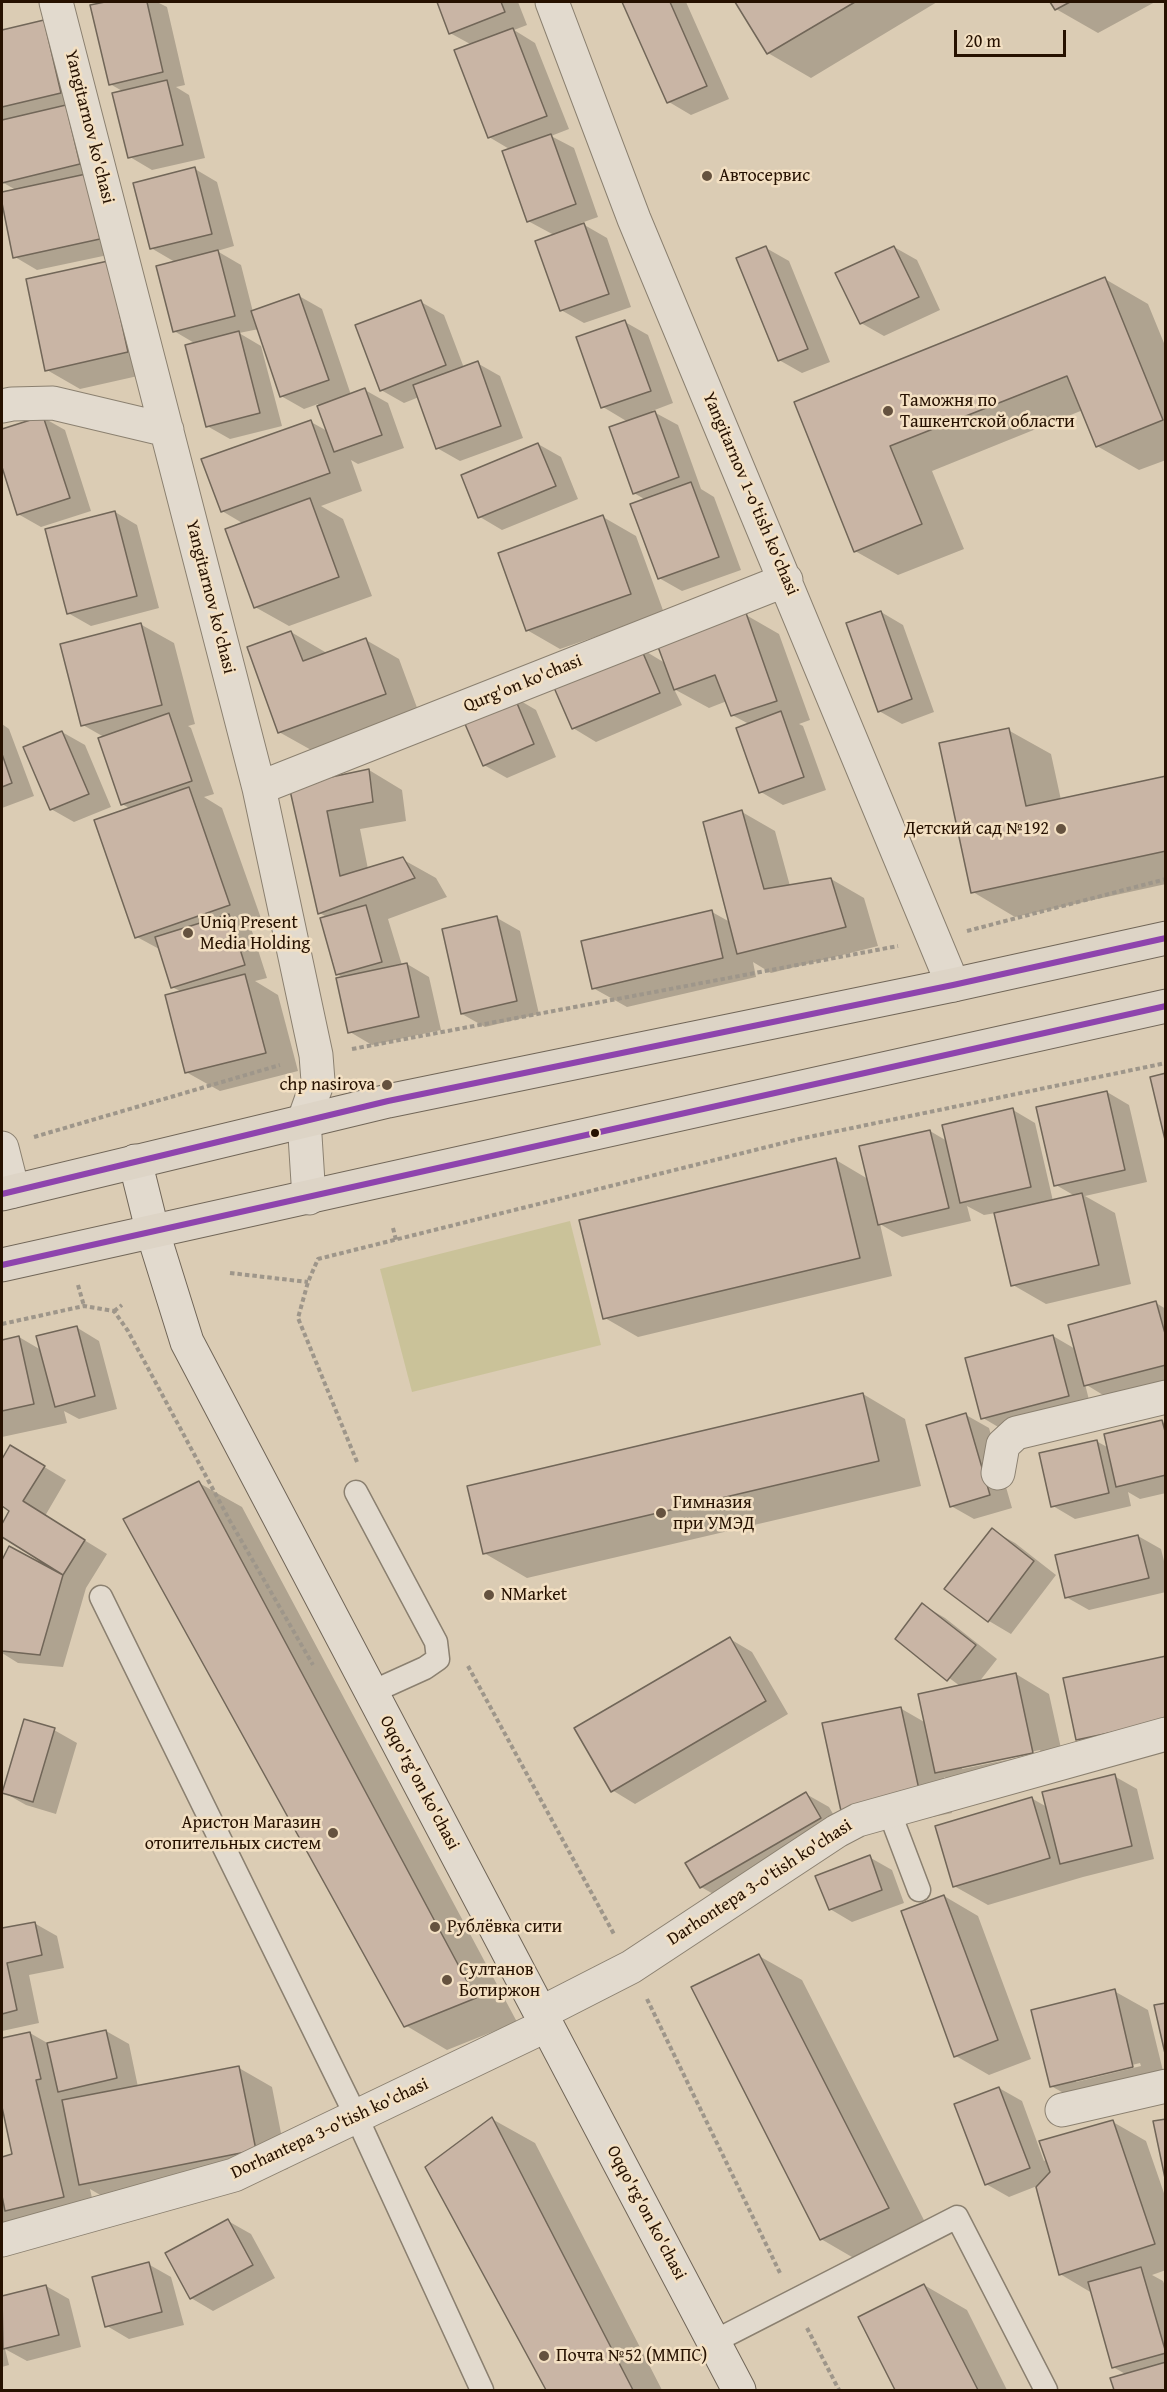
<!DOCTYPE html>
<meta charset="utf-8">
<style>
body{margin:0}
#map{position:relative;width:1167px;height:2392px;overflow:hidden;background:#dbccb4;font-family:"Gentium Book Plus",serif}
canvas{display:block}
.frame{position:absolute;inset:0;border:3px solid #261100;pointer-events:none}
.scale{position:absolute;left:954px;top:30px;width:112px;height:27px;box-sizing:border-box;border:3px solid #261100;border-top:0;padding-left:8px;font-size:18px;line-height:21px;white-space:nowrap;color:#261100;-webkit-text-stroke:4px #f3e0c3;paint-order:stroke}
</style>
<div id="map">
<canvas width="1167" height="2392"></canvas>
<div class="frame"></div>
<div class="scale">20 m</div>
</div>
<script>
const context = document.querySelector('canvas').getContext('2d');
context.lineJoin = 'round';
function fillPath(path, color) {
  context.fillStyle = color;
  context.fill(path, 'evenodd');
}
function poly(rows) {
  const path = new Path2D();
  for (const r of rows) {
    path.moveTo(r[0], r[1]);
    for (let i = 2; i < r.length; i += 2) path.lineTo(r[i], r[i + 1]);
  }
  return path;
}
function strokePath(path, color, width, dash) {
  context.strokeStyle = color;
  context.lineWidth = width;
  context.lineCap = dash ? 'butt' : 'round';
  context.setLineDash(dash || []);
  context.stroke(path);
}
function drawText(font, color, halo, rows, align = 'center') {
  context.font = font + ' "Gentium Book Plus",serif';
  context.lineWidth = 5;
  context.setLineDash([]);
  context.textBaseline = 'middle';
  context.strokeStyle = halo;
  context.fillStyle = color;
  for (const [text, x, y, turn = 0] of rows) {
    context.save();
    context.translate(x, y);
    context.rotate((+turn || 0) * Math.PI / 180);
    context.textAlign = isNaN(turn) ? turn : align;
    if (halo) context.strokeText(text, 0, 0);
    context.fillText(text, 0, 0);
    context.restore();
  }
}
fillPath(poly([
 [570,1221,601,1345,412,1392,380,1269]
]), '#cac299');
fillPath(poly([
 [97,2,157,2,167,7,185,85,176,87,189,95,205,158,152,170,130,157,124,92,110,84,101,4],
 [439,2,518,2,527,25,514,30,535,43,569,129,551,136,574,148,598,217,581,223,607,238,631,307,584,323,561,310,554,235,528,221,511,150,489,137,472,45,450,33],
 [624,2,686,2,729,99,691,115,669,102],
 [737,2,937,2,811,78,768,53],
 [1052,2,1155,2,1098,33,1056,9],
 [43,22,122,252,37,270,15,257,2,196,2,194,16,190,2,182,2,32],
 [195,169,217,182,234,246,217,251,241,265,253,312,299,296,322,309,351,395,365,390,388,403,404,448,358,464,351,460,362,491,321,506,343,519,372,596,289,626,255,607,244,524,222,511,311,422,329,432,318,404,304,409,281,396,259,329,239,333,261,346,282,426,230,439,207,426,196,344,174,331,175,262,151,248],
 [894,247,917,260,940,310,884,336,861,323],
 [766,248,789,261,830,362,802,373,779,360],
 [108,262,160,371,80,389,47,370],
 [1105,279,1148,304,1166,348,1166,460,1139,470,1097,446,1083,410,932,471,964,549,898,575,855,551,796,403],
 [421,302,444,315,464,368,477,363,500,376,523,438,460,461,437,448,419,397,404,403,381,390],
 [625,322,648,335,673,403,652,411,678,425,701,489,714,497,741,570,682,591,659,578,646,500,634,493,628,422,603,407],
 [42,417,65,430,91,511,41,527,18,514,2,462,2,430],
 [538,444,561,457,578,499,502,530,480,517],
 [115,512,137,525,159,608,91,626,68,613],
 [603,517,636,536,664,613,560,649,527,630],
 [881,612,903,625,934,712,902,724,879,711],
 [746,615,779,634,810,720,799,724,803,726,826,790,783,805,761,792,749,724,732,715,727,701,709,708,674,689,682,705,596,742,573,728,640,648,665,663],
 [140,624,174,643,195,724,188,726,191,728,214,794,204,797,222,808,263,924,251,928,267,978,255,981,278,995,298,1071,220,1091,186,1072,182,992,172,987,161,950,137,937,131,809,122,804,104,737,83,725],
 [291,632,325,652,326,654,366,640,399,659,419,713,313,751,279,732],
 [514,697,536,710,556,757,507,778,484,765],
 [2,724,9,729,34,796,2,808],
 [1008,730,1051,754,1061,800,1166,777,1166,884,1015,917,973,892],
 [62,732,85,745,111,807,74,822,51,809],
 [369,770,402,790,406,821,360,829,368,869,402,859,436,878,447,897,388,919,402,965,407,964,429,977,441,1030,372,1045,350,1032,344,978,337,974,328,918,320,913,290,787],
 [742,812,775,831,790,886,831,879,864,898,878,946,771,973,753,962,756,977,627,1007,593,988,712,912,730,922],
 [497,918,520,931,539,1014,485,1027,462,1014],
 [1107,1092,1129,1105,1147,1182,1085,1196,1115,1213,1131,1284,1046,1304,1013,1285,996,1213,984,1215,967,1206,971,1221,902,1237,880,1224,892,1276,638,1337,605,1318,836,1160,868,1179,930,1131,947,1141,1013,1110,1035,1123,1053,1201,1075,1196,1056,1185],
 [1156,1303,1166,1309,1166,1383,1108,1398,1085,1384,1091,1408,1005,1431,983,1418,1053,1336,1077,1350],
 [76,1327,99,1341,117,1409,79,1419,64,1411,67,1423,2,1437,2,1341,19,1337,41,1350],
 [863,1394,905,1419,921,1486,527,1578,484,1553],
 [966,1415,989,1428,1012,1508,974,1519,951,1506],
 [1162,1422,1166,1424,1166,1493,1140,1499,1128,1492,1131,1506,1075,1519,1053,1506,1096,1441,1109,1448],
 [11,1447,66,1480,45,1516,107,1554,86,1588,63,1667,18,1663,2,1653,2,1563,9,1548,58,1572,59,1570,2,1535,2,1526,11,1510,2,1504,2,1461],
 [199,1483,242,1507,517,2022,447,2050,405,2025],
 [992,1530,1015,1543,1056,1575,1011,1634,989,1621],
 [1138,1536,1161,1549,1166,1569,1166,1592,1089,1610,1066,1597],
 [923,1605,945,1618,997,1659,979,1682,1016,1674,1049,1694,1066,1771,970,1792,944,1777,952,1813,875,1829,900,1708,926,1723,960,1686,897,1639],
 [1040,1750,1041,1753,962,1769,962,1766],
 [730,1639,752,1652,788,1714,635,1804,612,1790],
 [1166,1657,1111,1759,1078,1739],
 [54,1730,77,1743,56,1814,26,1805,3,1792],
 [1114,1776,1137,1789,1154,1859,1083,1877,988,1905,954,1886,1031,1798,1047,1807],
 [806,1794,829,1807,843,1831,724,1900,701,1887],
 [869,1857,892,1870,904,1903,852,1922,830,1909],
 [944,1896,978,1916,1031,2059,989,2075,956,2056],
 [34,1923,57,1936,64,1968,29,1975,39,2023,2,2031,2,1928],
 [759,1956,802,1980,930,2232,864,2264,821,2239],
 [1114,1991,1148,2010,1166,2083,1085,2105,1051,2086],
 [1140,2063,1141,2066,1076,2082,1076,2079],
 [106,2031,129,2044,138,2087,239,2068,272,2087,288,2169,114,2203,90,2189,96,2216,2,2235,2,2158,14,2155,2,2100,2,2040,30,2033,49,2044],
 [999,2088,1022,2101,1044,2161,1113,2122,1146,2141,1166,2199,1166,2270,1152,2275,1163,2281,1166,2288,1166,2390,1115,2390,1112,2379,1127,2375,1113,2367,1092,2293,1060,2274,1037,2186,1009,2197,986,2184],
 [492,2119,535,2143,662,2390,548,2390,427,2167],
 [228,2221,251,2234,275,2278,213,2311,191,2298],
 [148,2264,171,2277,184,2325,129,2339,107,2326],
 [924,2285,967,2310,1007,2390,897,2390,860,2317],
 [46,2286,69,2299,81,2347,27,2361,5,2349,9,2365,2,2367,2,2298]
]), '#0003');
const building = poly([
 [105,2,147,2,163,72,109,85,90,5,105,2],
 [437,2,501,2,505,12,449,34,437,2],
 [622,2,670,2,707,86,667,103,622,2],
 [735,2,855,2,767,54,735,2],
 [1050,2,1070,2,1055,10,1050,2],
 [44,20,61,93,2,107,2,30,44,20],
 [513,28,547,116,488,138,454,50,513,28],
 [167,80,183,145,128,158,112,93,167,80],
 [66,105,80,164,2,183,2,120,66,105],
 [551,134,576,204,527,222,502,151,551,134],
 [195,167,212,234,150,249,133,183,195,167],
 [86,174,100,239,13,258,2,203,2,192,86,174],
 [584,223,609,294,560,311,535,241,584,223],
 [766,246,808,349,778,361,736,258,766,246],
 [894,246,919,297,860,324,835,273,894,246],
 [218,250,235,316,173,332,156,266,218,250],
 [108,261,128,352,45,371,26,279,108,261],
 [1105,277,1163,420,1096,447,1067,376,890,446,922,524,854,552,794,402,1105,277],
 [299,294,329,380,280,397,251,311,299,294],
 [421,300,446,365,380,391,355,325,421,300],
 [625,320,651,391,601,408,576,337,625,320],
 [239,331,260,413,206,427,185,345,239,331],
 [478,361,501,426,436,449,413,385,478,361],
 [365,388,382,435,334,452,317,406,365,388],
 [655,411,679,477,633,494,609,427,655,411],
 [43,416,70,498,17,515,2,467,2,429,43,416],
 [311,420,330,473,221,512,201,459,311,420],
 [538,443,556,486,478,518,461,475,538,443],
 [691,482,719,557,658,579,630,504,691,482],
 [310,498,339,577,254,608,225,529,310,498],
 [115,511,137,596,67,614,45,529,115,511],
 [603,515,631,594,526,631,498,553,603,515],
 [881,611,912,699,878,712,846,623,881,611],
 [746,613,777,701,731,716,715,675,674,690,657,644,746,613],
 [141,623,162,705,81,726,60,644,141,623],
 [291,631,303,661,366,638,386,694,278,733,247,647,291,631],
 [640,646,660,693,572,729,552,683,640,646],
 [514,696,534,744,483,766,462,717,514,696],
 [781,711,804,777,759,793,736,728,781,711],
 [169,713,192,781,121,805,98,738,169,713],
 [1009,728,1026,806,1166,776,1166,851,971,893,939,743,1009,728],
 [62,731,89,794,50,810,23,747,62,731],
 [2,754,12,783,2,787,2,754],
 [369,769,373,802,327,811,340,876,403,857,415,878,318,914,289,786,369,769],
 [189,787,230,905,135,938,94,820,189,787],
 [742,810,764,889,831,878,846,927,737,954,703,822,742,810],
 [366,905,382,962,336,975,320,918,366,905],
 [712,910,723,958,592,989,581,941,712,910],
 [229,914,245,965,171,988,155,937,229,914],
 [497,916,517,1001,461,1014,442,929,497,916],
 [407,963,419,1017,348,1033,336,978,407,963],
 [245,974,266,1053,185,1073,165,995,245,974],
 [1166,1073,1166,1144,1150,1077,1166,1073],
 [1107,1091,1125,1170,1054,1186,1036,1107,1107,1091],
 [1013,1108,1031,1187,960,1203,942,1125,1013,1108],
 [930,1130,949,1208,878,1225,859,1146,930,1130],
 [836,1158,860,1258,603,1319,579,1220,836,1158],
 [1082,1193,1099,1265,1011,1286,994,1213,1082,1193],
 [1156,1301,1166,1337,1166,1365,1084,1386,1068,1325,1156,1301],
 [77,1326,95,1396,55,1407,36,1336,77,1326],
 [1053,1335,1069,1396,981,1419,965,1358,1053,1335],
 [19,1336,34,1404,2,1411,2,1340,19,1336],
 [863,1393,879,1461,483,1554,467,1486,863,1393],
 [966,1413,990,1495,950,1507,926,1425,966,1413],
 [1162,1420,1166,1435,1166,1475,1116,1487,1104,1434,1162,1420],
 [1097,1440,1109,1493,1051,1507,1039,1453,1097,1440],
 [10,1445,45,1466,23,1501,85,1540,63,1575,2,1537,2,1524,9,1511,2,1506,2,1459,10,1445],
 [199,1481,476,1998,404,2027,123,1519,199,1481],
 [992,1528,1034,1561,988,1622,944,1589,992,1528],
 [1138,1535,1149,1578,1065,1598,1055,1555,1138,1535],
 [9,1546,63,1575,40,1655,2,1651,2,1560,9,1546],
 [922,1603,976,1645,947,1681,895,1639,922,1603],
 [730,1637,766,1701,611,1792,574,1728,730,1637],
 [1166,1656,1166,1721,1076,1740,1063,1678,1166,1656],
 [1016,1673,1033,1753,935,1773,918,1694,1016,1673],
 [901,1707,920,1794,841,1811,822,1723,901,1707],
 [24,1719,55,1728,33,1802,2,1793,24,1719],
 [1115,1774,1132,1846,1060,1864,1042,1792,1115,1774],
 [806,1792,821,1818,700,1888,685,1863,806,1792],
 [1032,1797,1050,1858,953,1887,935,1826,1032,1797],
 [870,1855,882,1890,829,1910,815,1876,870,1855],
 [944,1895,998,2040,954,2057,901,1911,944,1895],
 [35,1922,42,1955,7,1963,17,2010,2,2014,2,1928,35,1922],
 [759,1954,889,2208,820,2240,691,1987,759,1954],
 [1115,1989,1133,2067,1050,2087,1031,2010,1115,1989],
 [1166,2003,1166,2058,1154,2005,1166,2003],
 [106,2030,117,2078,58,2092,47,2043,106,2030],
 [30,2032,41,2079,36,2080,64,2197,5,2211,2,2196,2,2157,12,2154,2,2107,2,2038,30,2032],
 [239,2066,256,2150,79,2185,62,2100,239,2066],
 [999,2087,1030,2168,985,2185,954,2104,999,2087],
 [492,2117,633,2390,546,2390,425,2167,492,2117],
 [1166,2119,1166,2183,1153,2121,1166,2119],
 [1113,2120,1155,2244,1059,2275,1036,2187,1050,2172,1039,2141,1113,2120],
 [228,2219,253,2265,190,2299,165,2253,228,2219],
 [149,2262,162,2312,105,2327,92,2277,149,2262],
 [1141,2267,1166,2353,1112,2368,1088,2282,1141,2267],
 [924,2284,978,2390,895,2390,858,2317,924,2284],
 [46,2285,59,2335,3,2349,2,2296,46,2285],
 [1166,2362,1166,2390,1114,2390,1110,2378,1166,2362]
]);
fillPath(building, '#c9b5a5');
strokePath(building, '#716658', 1.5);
const lane = poly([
 [356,1492,436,1642,438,1659,425,1668,372,1692],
 [101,1597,357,2118,482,2390],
 [889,1811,919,1890],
 [713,2342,957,2217,1046,2390]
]);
const street = poly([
 [56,2,259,788,316,1055,318,1081,304,1120,309,1198],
 [552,2,634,219,953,985],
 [2,406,12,404,53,403,167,430],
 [259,788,786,580],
 [2,1148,13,1191],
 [998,1473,1003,1445,1016,1433,1166,1397],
 [541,2013,631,1967,837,1831,858,1820,1166,1734],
 [1062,2110,1166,2086],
 [2,2240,234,2175,547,2025]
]);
const secondary = poly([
 [135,1161,153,1233,187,1342,739,2390]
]);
const highway = poly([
 [2,1194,388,1101,953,985,1166,938],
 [2,1265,1166,1006]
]);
strokePath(lane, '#8b8070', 25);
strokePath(street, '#8b8070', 35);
strokePath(secondary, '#716658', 35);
strokePath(highway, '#716658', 35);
strokePath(poly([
 [967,931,1166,879],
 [352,1049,898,946],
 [34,1137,280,1065],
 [393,1228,396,1240],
 [230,1273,308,1282],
 [78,1285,84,1306],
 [114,1311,122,1305],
 [2,1324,84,1306,114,1311,128,1331,230,1521,313,1665],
 [357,1462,298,1318,308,1282,318,1259,799,1139,1166,1063],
 [468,1666,615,1936],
 [647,1999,780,2273],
 [807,2328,839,2390]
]), '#9e968a', 4, [4.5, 3]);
strokePath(lane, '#e2dace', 22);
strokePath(street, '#e2dace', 33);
strokePath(secondary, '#e2dace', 33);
strokePath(highway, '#ddd4c6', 33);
strokePath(poly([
 [2,1194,388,1101,953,985,1166,938],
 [2,1265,1166,1006]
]), '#8e44ad', 6);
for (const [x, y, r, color] of [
 [707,176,6,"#65523f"],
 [888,411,6,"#65523f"],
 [1061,829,6,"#65523f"],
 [188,933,6,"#65523f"],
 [387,1085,6,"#65523f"],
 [595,1133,5,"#261100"],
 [661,1513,6,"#65523f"],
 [489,1595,6,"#65523f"],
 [333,1833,6,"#65523f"],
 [435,1927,6,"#65523f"],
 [447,1980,6,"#65523f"],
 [544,2356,6,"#65523f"]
]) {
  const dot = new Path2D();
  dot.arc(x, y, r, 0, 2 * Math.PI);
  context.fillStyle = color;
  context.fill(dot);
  strokePath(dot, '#f3e0c3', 2);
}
drawText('18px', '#261100', '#f3e0c3', [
 ["Yangitarnov ko'chasi",89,127,76],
 ["Yangitarnov 1-o'tish ko'chasi",750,494,67],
 ["Yangitarnov ko'chasi",210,597,76],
 ["Qurg'on ko'chasi",523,684,-22],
 ["Oqqo'rg'on ko'chasi",419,1783,62],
 ["Darhontepa 3-o'tish ko'chasi",760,1883,-33],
 ["Dorhantepa 3-o'tish ko'chasi",330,2129,-25],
 ["Oqqo'rg'on ko'chasi",646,2213,62]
]);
drawText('18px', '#261100', '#f3e0c3', [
 ["Автосервис",719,176],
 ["Таможня по",900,401],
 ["Ташкентской области",900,422],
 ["Детский сад №192",1049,829,"right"],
 ["Uniq Present",200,923],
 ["Media Holding",200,944],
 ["chp nasirova",375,1085,"right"],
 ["Гимназия",673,1503],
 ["при УМЭД",673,1524],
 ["NMarket",501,1595],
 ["Аристон Магазин",321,1823,"right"],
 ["отопительных систем",321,1844,"right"],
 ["Рублёвка сити",447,1927],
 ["Султанов",459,1970],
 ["Ботиржон",459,1991],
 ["Почта №52 (ММПС)",556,2356]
], 'left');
</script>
